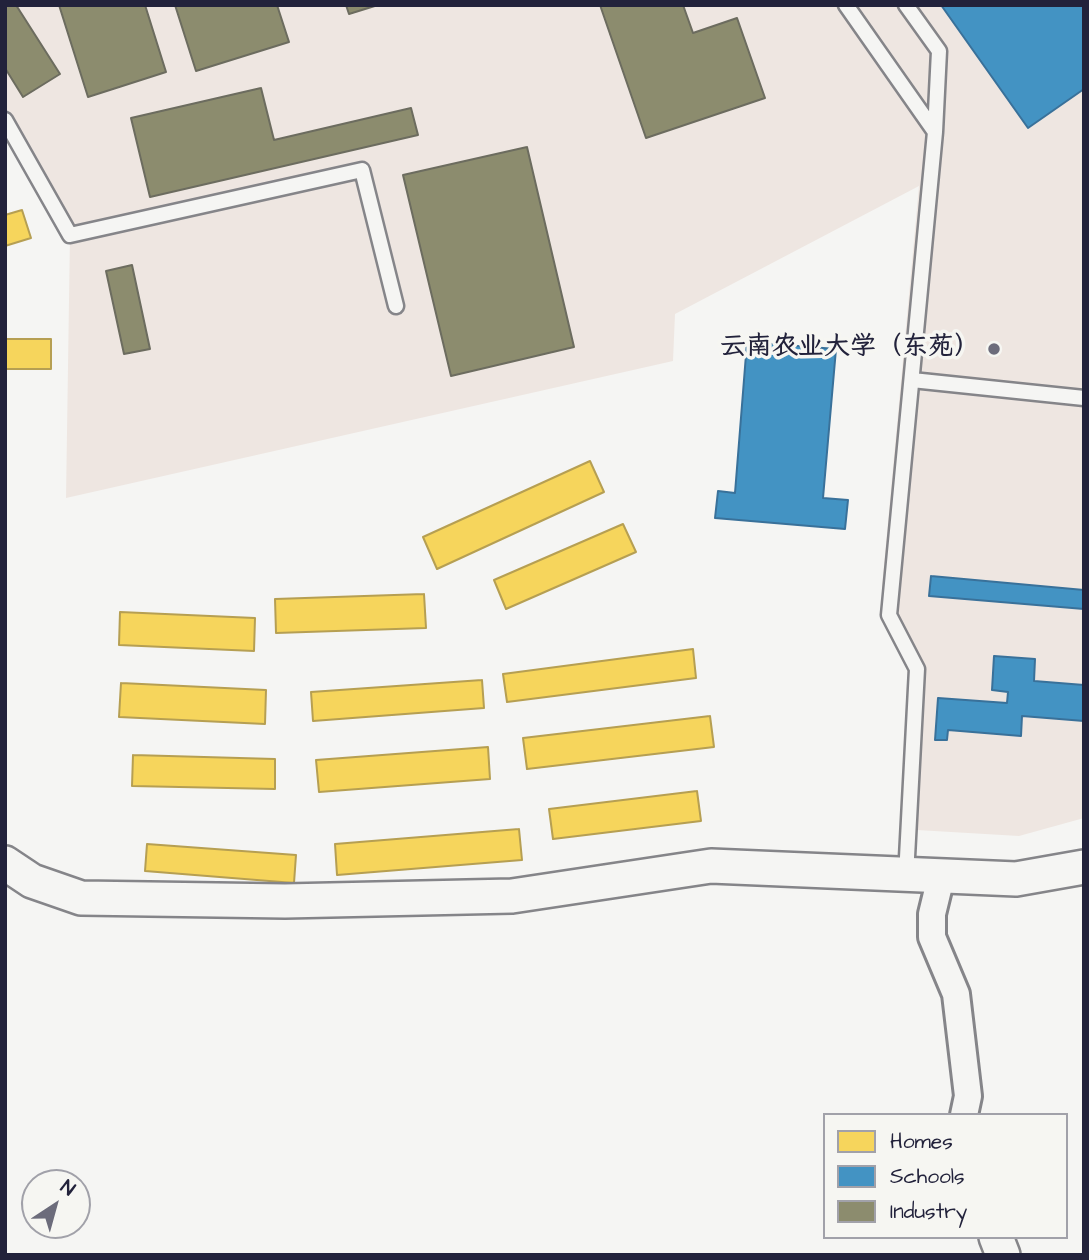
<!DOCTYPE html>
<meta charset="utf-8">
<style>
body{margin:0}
#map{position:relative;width:1089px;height:1260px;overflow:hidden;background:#f5f5f3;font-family:"Architects Daughter",sans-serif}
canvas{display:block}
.frame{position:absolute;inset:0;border:7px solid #22223b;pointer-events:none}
.legend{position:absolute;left:823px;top:1113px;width:245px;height:126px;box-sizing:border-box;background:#f6f6f2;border:2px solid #a1a1a9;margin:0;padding:9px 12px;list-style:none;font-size:21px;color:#22223b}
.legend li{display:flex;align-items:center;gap:14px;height:35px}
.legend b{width:35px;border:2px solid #a1a1a9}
.north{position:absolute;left:21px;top:1169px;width:70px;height:70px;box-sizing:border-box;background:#f6f6f2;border:2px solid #a1a1a9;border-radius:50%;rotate:36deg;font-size:19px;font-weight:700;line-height:28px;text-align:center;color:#22223b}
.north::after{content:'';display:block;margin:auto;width:24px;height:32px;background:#6c6c7b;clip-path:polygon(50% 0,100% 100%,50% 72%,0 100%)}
</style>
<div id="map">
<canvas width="1089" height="1260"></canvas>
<div class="frame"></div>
<ul class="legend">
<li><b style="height:19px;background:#f6d55c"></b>Homes</li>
<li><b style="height:19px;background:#4393c3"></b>Schools</li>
<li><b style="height:19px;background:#8c8c6e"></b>Industry</li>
</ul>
<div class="north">N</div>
</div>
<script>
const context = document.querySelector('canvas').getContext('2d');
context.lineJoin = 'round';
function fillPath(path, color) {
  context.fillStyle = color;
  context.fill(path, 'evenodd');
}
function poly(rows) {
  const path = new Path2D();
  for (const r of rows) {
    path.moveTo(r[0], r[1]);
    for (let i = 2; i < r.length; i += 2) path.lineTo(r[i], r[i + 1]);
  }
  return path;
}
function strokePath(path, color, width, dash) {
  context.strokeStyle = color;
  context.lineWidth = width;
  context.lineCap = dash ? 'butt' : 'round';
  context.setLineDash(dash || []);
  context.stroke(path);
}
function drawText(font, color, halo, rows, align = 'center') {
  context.font = font + ' "Architects Daughter","LXGW WenKai TC",sans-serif';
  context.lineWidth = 7;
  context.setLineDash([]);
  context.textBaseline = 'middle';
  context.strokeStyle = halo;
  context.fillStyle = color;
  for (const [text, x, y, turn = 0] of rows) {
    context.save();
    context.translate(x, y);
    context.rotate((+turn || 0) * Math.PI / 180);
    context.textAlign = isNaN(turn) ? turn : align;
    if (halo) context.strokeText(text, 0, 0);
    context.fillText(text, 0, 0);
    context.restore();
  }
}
fillPath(poly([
 [5,5,1084,5,1084,818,1019,836,900,829,909,640,882,587,919,186,675,314,673,361,66,498,70,235,5,120]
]), '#eee6e1');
const homes = poly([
 [22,210,31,238,5,246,5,215,22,210],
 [5,339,51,339,51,369,5,369,5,339],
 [590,461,604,492,437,569,423,537,590,461],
 [623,524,636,552,506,609,494,580,623,524],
 [424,594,426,628,276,633,275,599,424,594],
 [120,612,255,618,254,651,119,645,120,612],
 [693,649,696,678,507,702,503,674,693,649],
 [482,680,484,708,313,721,311,692,482,680],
 [121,683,266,690,265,724,119,717,121,683],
 [710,716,714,747,527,769,523,738,710,716],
 [488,747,490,779,319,792,316,760,488,747],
 [133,755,275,759,275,789,132,786,133,755],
 [697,791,701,821,553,839,549,809,697,791],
 [519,829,522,860,337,875,335,844,519,829],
 [147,844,296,855,294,883,145,871,147,844]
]);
fillPath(homes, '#f6d55c');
strokePath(homes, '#b69f52', 2);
const schools = poly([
 [941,5,1084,5,1084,89,1028,128,941,5],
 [747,342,836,349,823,498,848,500,845,529,715,518,718,491,735,493,747,342],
 [931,576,1084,590,1084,609,929,596,931,576],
 [994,656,1035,659,1034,681,1084,685,1084,721,1022,716,1021,736,948,730,947,740,935,740,938,698,1007,703,1008,692,992,690,994,656]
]);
fillPath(schools, '#4393c3');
strokePath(schools, '#39719a', 2);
const industry = poly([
 [5,5,16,5,60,74,23,97,5,68,5,5],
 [59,5,145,5,166,72,88,97,59,5],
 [175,5,277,5,289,42,196,71,175,5],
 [346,5,378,5,349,14,346,5],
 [600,5,683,5,693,33,737,18,765,98,646,138,600,5],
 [261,88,274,140,411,108,418,135,150,197,131,118,261,88],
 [527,147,574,347,451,376,403,175,527,147],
 [132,265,150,349,124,354,106,271,132,265]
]);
fillPath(industry, '#8c8c6e');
strokePath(industry, '#6c6c5f', 2);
const service = poly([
 [846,5,935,132,889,615,917,669,906,876],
 [906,5,939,51,935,132],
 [5,120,70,235,362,170,396,306],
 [912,380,1084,398]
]);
const minor = poly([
 [941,877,932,914,932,937,956,994,968,1096,964,1115]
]);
const tertiary = poly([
 [5,863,32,881,81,898,285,901,512,896,711,866,1016,879,1084,867],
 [996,1237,1003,1255]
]);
strokePath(service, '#858589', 19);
strokePath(minor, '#858589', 32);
strokePath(tertiary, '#858589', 38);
strokePath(service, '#f5f5f3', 14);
strokePath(minor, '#f5f5f3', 26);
strokePath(tertiary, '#f5f5f3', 33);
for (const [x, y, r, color] of [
 [994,349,7,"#6c6c7b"]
]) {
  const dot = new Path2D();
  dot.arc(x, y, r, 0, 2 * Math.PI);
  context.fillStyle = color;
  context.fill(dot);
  strokePath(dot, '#f6f6f2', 2.5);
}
drawText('bold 26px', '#22223b', '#f6f6f2', [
 ["云南农业大学（东苑）",980,349]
], 'right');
</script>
